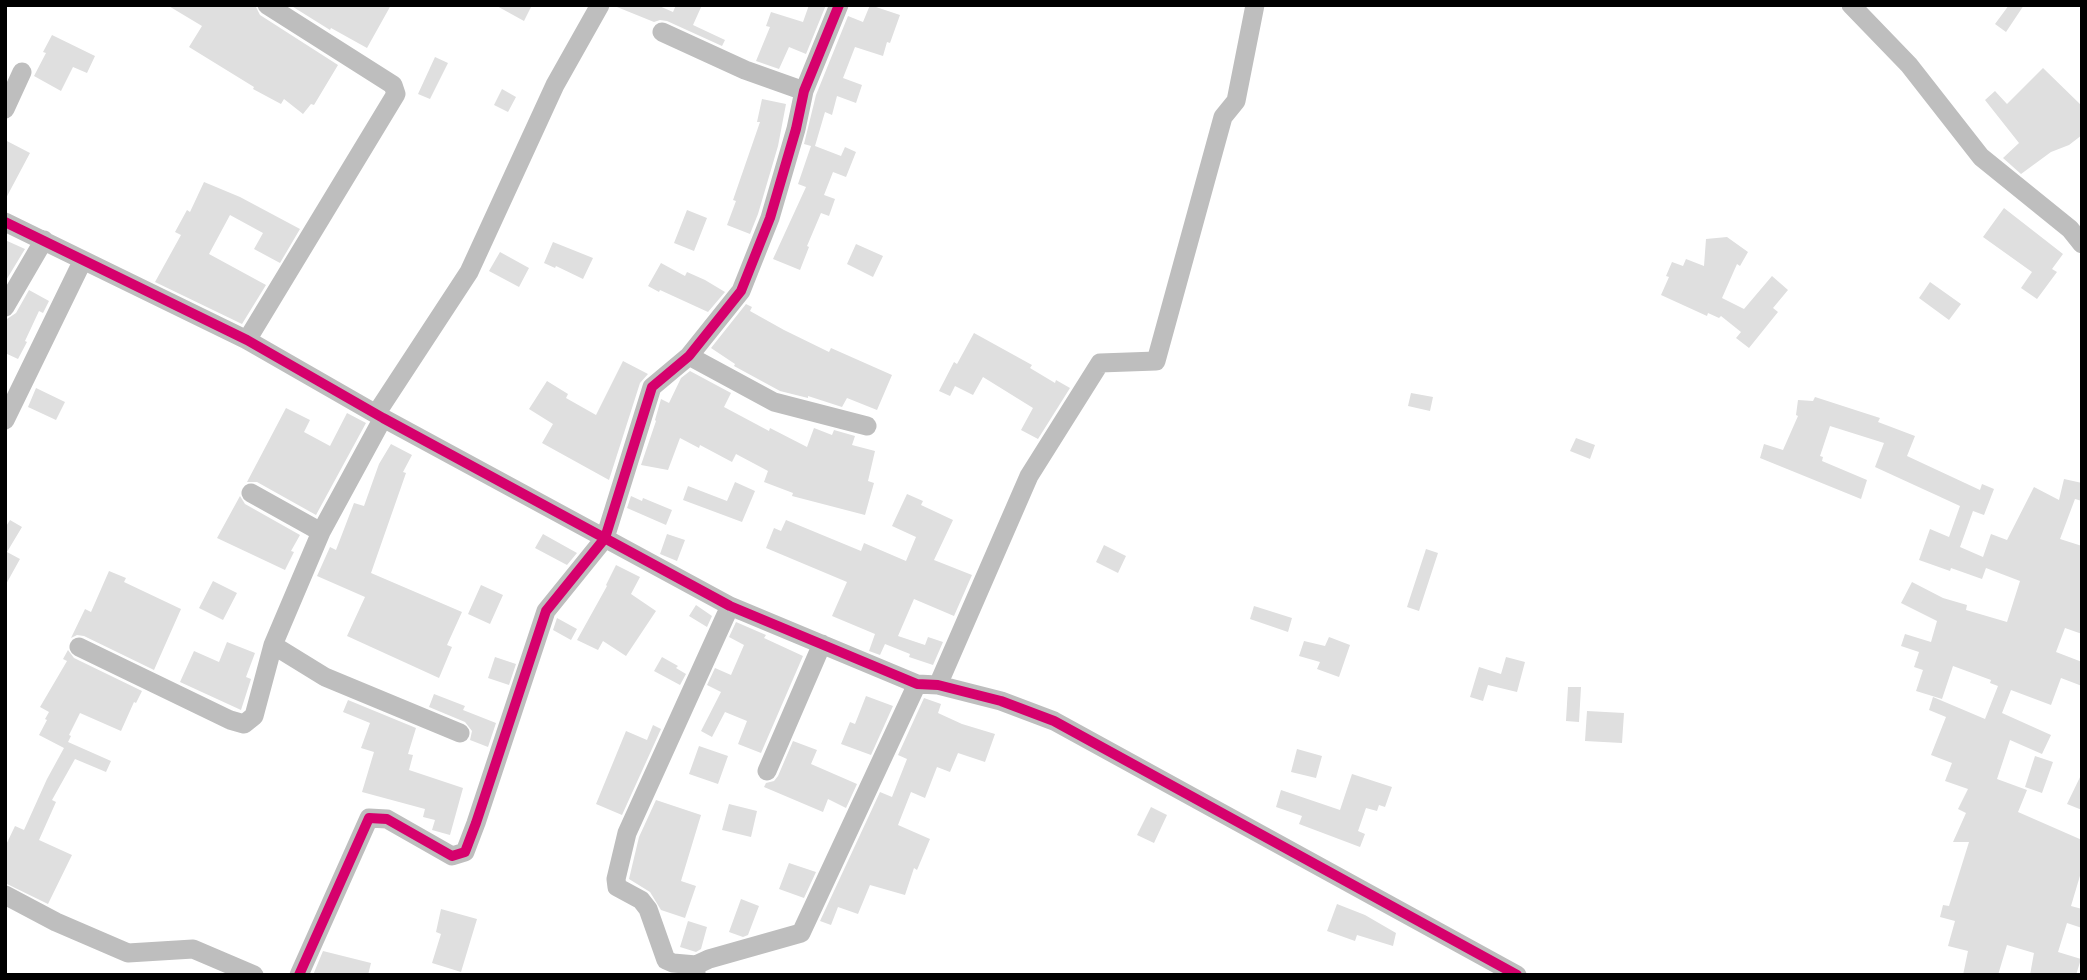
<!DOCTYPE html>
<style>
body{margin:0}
#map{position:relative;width:2087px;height:980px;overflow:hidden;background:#fff;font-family:Barlow,sans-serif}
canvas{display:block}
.frame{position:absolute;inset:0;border:7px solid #000;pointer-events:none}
</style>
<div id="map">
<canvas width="2087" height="980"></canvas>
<div class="frame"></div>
</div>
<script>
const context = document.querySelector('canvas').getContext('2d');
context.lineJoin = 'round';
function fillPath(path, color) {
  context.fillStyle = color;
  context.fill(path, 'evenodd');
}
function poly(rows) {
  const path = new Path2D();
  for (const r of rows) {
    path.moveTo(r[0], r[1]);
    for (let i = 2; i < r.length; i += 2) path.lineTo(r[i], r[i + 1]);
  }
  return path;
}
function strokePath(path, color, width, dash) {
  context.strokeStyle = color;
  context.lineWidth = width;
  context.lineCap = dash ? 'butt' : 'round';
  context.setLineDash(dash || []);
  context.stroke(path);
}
fillPath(poly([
 [167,5,255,5,260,15,338,65,314,105,311,104,303,114,284,99,281,104,253,89,254,87,189,47,202,26],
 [290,5,391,5,367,48,331,28,330,30],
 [495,5,532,5,524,21],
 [612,5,657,5,673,12,676,5,702,5,693,25,725,40,722,46,667,21,660,20,654,22],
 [809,5,826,5,806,54,789,47,779,69,756,61,770,27,766,26,771,12,803,22],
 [870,5,900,15,890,43,887,42,883,56,855,47,843,78,862,85,856,103,837,96,832,115,825,112,815,146,841,156,845,147,856,152,846,177,833,172,824,195,835,199,829,216,821,213,807,246,809,247,800,270,773,259,806,187,798,184,811,146,804,144,816,95,848,16,863,22],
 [2009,5,2024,5,2006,32,1995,24],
 [52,35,95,56,87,73,73,67,61,91,34,76,46,53,43,52],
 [435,57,448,63,430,99,418,94],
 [2043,68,2082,106,2082,135,2069,145,2051,152,2021,174,2003,158,2019,143,1985,100,1995,91,2007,104],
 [502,89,516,97,508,112,494,105],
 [762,99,786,104,778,146,758,214,750,234,727,225,736,201,733,200,760,122,757,122],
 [5,140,30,153,5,200],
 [204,182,240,197,300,229,280,263,254,249,263,233,230,215,209,254,266,285,242,324,155,282,181,235,175,232,187,210,190,212],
 [2004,208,2063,254,2052,269,2057,272,2037,299,2021,288,2032,272,1983,237],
 [687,210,707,218,694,251,674,243],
 [1727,237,1748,252,1740,266,1737,264,1722,298,1744,309,1772,276,1788,290,1773,308,1778,312,1749,348,1736,338,1741,332,1721,316,1719,318,1708,313,1707,316,1661,295,1669,277,1666,276,1672,262,1683,266,1686,259,1704,266,1706,239],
 [5,240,25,249,5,282],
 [553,242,593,258,583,279,556,266,555,268,544,263],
 [856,244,883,256,873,277,847,264],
 [500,252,529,268,519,287,489,271],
 [661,263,685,276,687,272,705,280,725,292,708,312,660,290,659,292,648,286],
 [1930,282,1961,304,1949,320,1919,298],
 [29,290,49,301,43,313,39,311,25,341,27,342,18,359,5,353,5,323,7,319,16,313],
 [746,304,752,307,750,311,784,330,829,352,831,348,892,375,877,410,847,398,842,407,808,396,808,398,780,391,734,366,735,364,711,348],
 [974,333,1032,365,1030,368,1055,383,1056,380,1070,388,1038,439,1021,430,1033,408,983,377,973,395,955,386,950,396,939,391,954,362,957,364],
 [623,361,648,374,640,383,609,480,542,443,553,424,529,409,547,381,568,394,566,398,596,415],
 [690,371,731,393,724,407,769,431,770,428,807,447,814,428,832,435,834,430,855,436,852,445,875,451,868,481,874,483,865,515,792,496,793,493,764,482,768,471,753,463,736,454,732,462,700,445,699,448,680,438,668,470,641,465,656,421,655,420,661,399,669,403,681,378],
 [36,388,65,402,56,420,28,407],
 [1411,393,1433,397,1430,411,1408,406],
 [1815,397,1880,418,1878,422,1915,436,1907,456,1980,490,1982,484,1994,489,1984,515,1973,511,1960,547,1983,557,1991,534,2007,540,2034,487,2059,500,2064,479,2082,483,2082,501,2075,499,2060,539,2082,546,2082,634,2065,628,2056,652,2082,662,2082,686,2061,678,2051,705,2011,690,2002,713,2051,735,2042,754,2010,740,1997,779,2027,790,2018,812,2082,840,2082,869,2071,906,2082,909,2082,928,2067,923,2058,952,2081,959,2076,975,2030,975,2034,953,2007,945,1998,975,1963,975,1968,951,1948,946,1955,921,1940,917,1943,905,1949,906,1969,842,1953,842,1966,813,1958,809,1968,789,1945,781,1952,763,1931,755,1946,717,1929,710,1933,697,1985,719,1998,686,1990,683,1991,680,1953,666,1942,699,1916,691,1923,670,1914,667,1919,652,1901,646,1905,634,1931,642,1937,621,1901,603,1912,582,1943,598,1967,605,1966,610,2007,622,2020,581,1986,568,1982,579,1951,568,1950,571,1919,560,1930,529,1949,537,1960,506,1875,467,1884,443,1830,426,1820,456,1823,457,1822,461,1867,480,1861,499,1760,458,1764,444,1783,450,1798,416,1796,415,1798,400,1813,401],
 [286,408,310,420,304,432,330,446,347,413,366,423,316,515,257,482,247,482],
 [1576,438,1595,445,1590,459,1570,451],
 [391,444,412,455,403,472,406,473,371,573,462,612,447,645,452,647,439,678,347,636,365,597,317,576,330,547,336,550,354,503,364,506,379,464],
 [735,482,755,491,742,522,683,500,688,486,727,501],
 [907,494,923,501,921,505,953,520,934,560,972,575,954,616,914,599,898,636,925,645,928,637,943,642,933,665,909,657,910,654,885,644,880,655,869,651,875,634,832,616,847,582,766,548,774,528,781,531,786,520,861,551,864,543,906,561,916,537,892,526],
 [240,496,245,504,300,535,291,551,294,552,285,570,217,538],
 [631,496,642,501,643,498,672,510,666,525,627,508],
 [10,520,22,527,7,552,20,559,5,586,5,528],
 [543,534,577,553,567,565,535,548],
 [667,534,685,540,677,561,660,554],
 [1104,545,1126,556,1118,573,1096,562],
 [1426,549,1438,553,1419,611,1407,607],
 [616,565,640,577,631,594,656,611,626,656,603,641,598,650,577,640,607,586,606,585],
 [109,571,126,578,124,582,181,609,154,670,84,636,77,635,71,638,85,609,91,612],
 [213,581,237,593,223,620,199,608],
 [481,585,503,595,490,624,468,614],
 [696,605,712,616,707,627,689,616],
 [1254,606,1292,618,1288,632,1250,619],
 [557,618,577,629,571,640,553,630],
 [736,622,766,635,764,638,803,656,761,753,738,744,747,721,725,712,712,737,701,731,721,692,707,685,715,668,731,675,744,645,729,637],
 [1329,637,1350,645,1339,677,1317,669,1320,662,1299,656,1304,641,1325,646],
 [227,642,255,653,246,677,251,679,241,710,180,682,194,651,219,662],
 [68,650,74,658,142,691,136,703,134,702,121,731,80,713,69,735,71,736,68,742,111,761,106,772,75,759,52,800,56,802,39,840,72,855,48,904,5,883,5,847,15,826,24,830,47,779,64,748,39,735,47,720,45,719,49,712,40,707,67,661,63,659],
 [495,657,516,664,509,685,488,678],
 [662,657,678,666,676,668,686,674,680,685,654,671],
 [1506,657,1525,662,1517,692,1488,685,1483,701,1470,697,1479,667,1501,674],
 [1568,687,1581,687,1579,722,1566,721],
 [434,694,465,706,463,710,496,723,488,747,470,740,472,731,465,722,429,707],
 [866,696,893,706,871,755,841,744,850,722,855,724],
 [924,698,941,704,938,713,962,724,995,734,985,762,958,753,950,772,937,767,925,798,911,792,898,825,930,839,917,870,914,868,905,895,870,885,858,914,838,907,831,925,820,921,880,792,892,797,907,759,898,755],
 [348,700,416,728,408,754,413,755,409,770,463,788,450,835,432,830,435,820,423,817,425,809,362,792,374,752,361,748,370,723,343,712],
 [1587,711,1624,713,1622,743,1585,741],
 [653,725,661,729,622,815,596,804,626,731,647,740],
 [793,741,817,750,811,764,857,784,846,808,828,799,823,812,764,787,766,783,774,781,778,776],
 [699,746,728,756,718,784,689,774],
 [1297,749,1322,756,1316,778,1291,772],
 [2035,756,2053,762,2042,793,2025,787],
 [2082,773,2082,810,2067,804],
 [1352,774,1392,787,1385,807,1379,805,1377,811,1366,808,1358,831,1365,834,1360,847,1299,824,1302,816,1276,807,1281,790,1340,810],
 [656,800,701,815,681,881,696,886,685,918,661,910,650,892,629,879,639,837],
 [729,804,757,811,751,837,722,830],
 [1151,807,1167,815,1154,843,1137,835],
 [789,863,816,872,804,898,779,889],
 [741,899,759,906,748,935,743,937,729,932],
 [1337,904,1365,915,1396,933,1393,946,1357,935,1355,941,1327,931],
 [441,909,477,919,461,972,432,963,441,934,436,932],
 [688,921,707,927,701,949,696,952,680,947],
 [323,951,371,963,368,975,313,975]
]), '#dfdfdf');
strokePath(poly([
 [1851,5,1909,65,1981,157,2070,229,2082,244],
 [662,32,745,70,804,91],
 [5,109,22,72],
 [5,222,247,340,383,418,730,606,917,684,938,685,1001,701,1054,721,1517,975],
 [5,307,44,240],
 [247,340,396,94,393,85,267,5],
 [689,356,774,402,867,426],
 [376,414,469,272,555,85,600,5],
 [5,420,83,260],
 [251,493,321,532],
 [273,645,325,677,460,733],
 [79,647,230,720,244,724,254,716,273,645,321,532,383,418],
 [938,685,1029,476,1100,363,1156,361,1223,117,1236,101,1255,5],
 [767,771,822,644],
 [5,895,56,922,128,953,193,949,254,975],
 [696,965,673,963,666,960,648,909,641,900,617,887,616,879,627,833,730,606],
 [299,975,369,818,387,819,452,856,465,852,476,823,546,611,605,538,652,387,689,356,741,291,770,218,796,129,804,91,839,5],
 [696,975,696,965,709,959,801,933,917,684]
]), '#bebebe', 19);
strokePath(poly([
 [5,222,247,340,383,418,730,606,917,684,938,685,1001,701,1054,721,1517,975],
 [299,975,369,818,387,819,452,856,465,852,476,823,546,611,605,538,652,387,689,356,741,291,770,218,796,129,804,91,839,5]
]), '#d6006c', 10);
</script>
